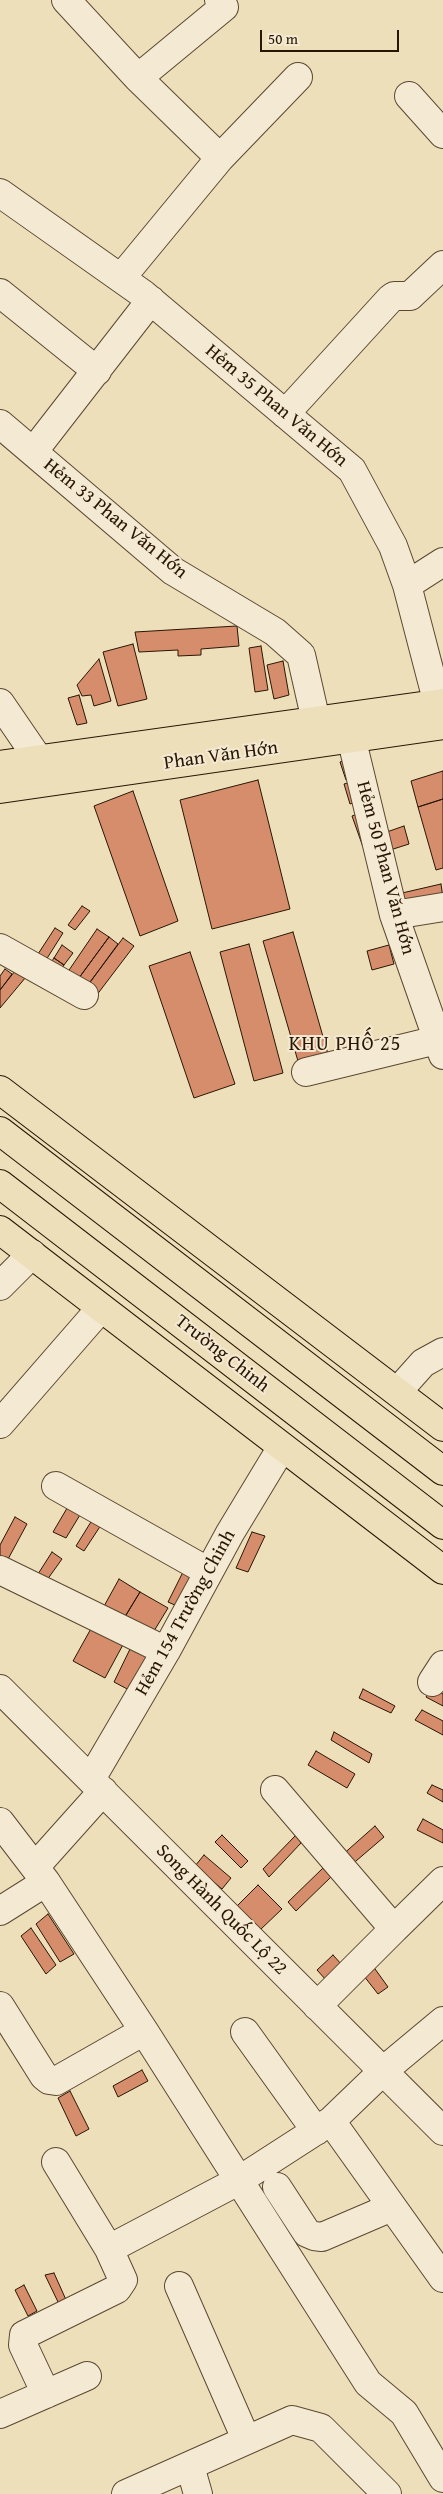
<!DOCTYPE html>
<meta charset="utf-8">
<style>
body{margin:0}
#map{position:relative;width:443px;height:2494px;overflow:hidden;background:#eedfbb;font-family:"Gentium Book Plus",serif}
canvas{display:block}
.scale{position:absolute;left:260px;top:30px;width:139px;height:22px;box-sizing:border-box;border:2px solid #281603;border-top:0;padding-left:6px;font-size:15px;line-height:18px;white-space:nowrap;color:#281603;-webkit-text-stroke:4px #f4ead3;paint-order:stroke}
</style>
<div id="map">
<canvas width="443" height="2494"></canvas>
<div class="scale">50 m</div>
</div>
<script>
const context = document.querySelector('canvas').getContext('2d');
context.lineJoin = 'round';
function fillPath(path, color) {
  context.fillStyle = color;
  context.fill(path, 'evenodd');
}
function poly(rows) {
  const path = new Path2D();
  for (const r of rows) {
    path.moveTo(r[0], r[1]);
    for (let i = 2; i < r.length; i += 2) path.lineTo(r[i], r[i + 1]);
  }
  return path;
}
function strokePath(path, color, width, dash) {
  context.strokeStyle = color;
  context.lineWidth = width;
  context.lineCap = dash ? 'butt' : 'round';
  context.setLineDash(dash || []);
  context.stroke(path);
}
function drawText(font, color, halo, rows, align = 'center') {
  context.font = font + ' "Gentium Book Plus",serif';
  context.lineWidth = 4;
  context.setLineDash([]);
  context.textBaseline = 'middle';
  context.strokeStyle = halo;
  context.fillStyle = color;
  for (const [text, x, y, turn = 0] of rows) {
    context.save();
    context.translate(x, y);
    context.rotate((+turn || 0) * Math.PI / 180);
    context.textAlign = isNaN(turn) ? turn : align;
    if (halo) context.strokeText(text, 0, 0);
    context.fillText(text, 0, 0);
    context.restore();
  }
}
const building = poly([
 [237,626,239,646,201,649,201,655,178,656,178,650,139,652,135,632,237,626],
 [133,644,147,699,118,706,103,652,133,644],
 [261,646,268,690,255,692,249,648,261,646],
 [99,659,111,701,94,706,91,695,82,696,77,685,99,659],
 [283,661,289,695,274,699,267,665,283,661],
 [79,695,87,723,77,725,68,698,79,695],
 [350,758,357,776,346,780,340,762,350,758],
 [443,771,443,799,418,807,411,781,443,771],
 [258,780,290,909,212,929,180,800,258,780],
 [355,781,361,800,350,804,344,784,355,781],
 [133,791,178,921,140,936,94,806,133,791],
 [443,799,443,868,436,870,418,807,443,799],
 [363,812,373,843,363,847,352,816,363,812],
 [404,826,409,844,387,851,381,834,404,826],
 [441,884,443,898,405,906,402,893,441,884],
 [82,906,90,911,75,930,68,925,82,906],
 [55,928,63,933,46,960,38,954,55,928],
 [97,929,109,937,76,982,65,976,97,929],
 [293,932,330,1061,300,1068,263,941,293,932],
 [109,937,118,944,85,989,76,982,109,937],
 [123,938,134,946,96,996,85,989,123,938],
 [249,944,283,1073,254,1081,220,952,249,944],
 [62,945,73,953,64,965,54,958,62,945],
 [389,945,394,964,372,970,367,951,389,945],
 [190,952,235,1084,194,1098,149,966,190,952],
 [54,958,64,965,60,972,49,965,54,958],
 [5,969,12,974,0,990,0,976,5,969],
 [15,971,26,977,0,1008,0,990,15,971],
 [73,1498,86,1505,66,1538,53,1532,73,1498],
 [15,1517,27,1524,7,1561,0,1557,0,1545,15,1517],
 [94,1517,103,1522,84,1551,76,1546,94,1517],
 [252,1532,265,1536,248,1572,236,1568,252,1532],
 [52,1552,62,1559,47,1580,38,1574,52,1552],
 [186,1566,195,1570,177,1606,168,1602,186,1566],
 [119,1579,140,1592,123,1620,103,1608,119,1579],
 [140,1592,168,1608,151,1636,123,1620,140,1592],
 [93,1625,125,1641,105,1678,73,1661,93,1625],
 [132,1645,150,1653,131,1691,114,1682,132,1645],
 [432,1688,443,1694,443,1706,426,1697,432,1688],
 [363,1689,395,1706,391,1713,359,1698,363,1689],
 [422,1710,443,1721,443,1735,415,1720,422,1710],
 [334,1732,372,1754,369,1763,331,1740,334,1732],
 [316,1751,355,1774,347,1788,308,1765,316,1751],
 [432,1785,443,1790,443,1802,427,1793,432,1785],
 [423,1819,443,1830,443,1843,417,1830,423,1819],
 [375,1826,384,1837,349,1867,340,1857,375,1826],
 [222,1835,248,1861,241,1868,215,1842,222,1835],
 [296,1835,301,1843,269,1877,263,1869,296,1835],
 [204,1855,231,1878,222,1889,195,1866,204,1855],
 [323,1868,331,1877,296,1911,288,1902,323,1868],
 [258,1885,282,1909,260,1930,237,1906,258,1885],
 [48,1914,74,1954,60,1962,36,1924,48,1914],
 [31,1928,56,1965,46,1974,21,1936,31,1928],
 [333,1955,342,1965,326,1980,317,1970,333,1955],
 [370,1962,388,1987,378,1994,360,1971,370,1962],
 [142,2070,148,2081,118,2097,113,2086,142,2070],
 [70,2091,89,2129,76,2136,58,2098,70,2091],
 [54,2273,67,2302,59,2304,45,2275,54,2273],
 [24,2285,37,2311,28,2316,15,2290,24,2285]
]);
fillPath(building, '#d68d6c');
strokePath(building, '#281603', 1);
const minor = poly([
 [66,0,138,78,220,158],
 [138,78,224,7,219,0],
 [409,96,443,134],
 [0,193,143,294,352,470,393,546,407,585,438,704],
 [121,278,220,158,298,77],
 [0,293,97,371],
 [285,414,390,299,394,296,410,296,443,265],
 [0,424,173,571,275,632,301,655,316,721],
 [33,452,151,300],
 [407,585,443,562],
 [0,703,39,760],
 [351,737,394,915,443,1055],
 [394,915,443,907],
 [0,948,84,995],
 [306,1072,437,1040],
 [0,1286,32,1254],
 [398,1391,423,1363,443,1352],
 [0,1424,101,1308],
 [56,1486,209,1572],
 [0,1570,166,1651],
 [432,1682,443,1665],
 [0,1689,443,2131],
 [91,1779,166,1651,230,1533,282,1447],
 [275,1790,394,1929,443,1881],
 [0,1822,46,1882,144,2031,368,2383,404,2413,443,2478],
 [35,1867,103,1791],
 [0,1911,46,1882],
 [0,2006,44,2076,49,2080,56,2081,144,2031],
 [317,2006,394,1929],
 [245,2032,316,2131],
 [331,2121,443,2278],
 [277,2187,307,2233,314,2236,322,2237,392,2207],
 [109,2249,238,2181,331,2121,383,2071,443,2021],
 [179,2286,246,2439],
 [46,2394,23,2345,24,2335,117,2289,123,2280,109,2249,56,2162],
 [0,2414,87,2376],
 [190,2466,198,2494],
 [126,2494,292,2420,321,2428,387,2494]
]);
const major = poly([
 [0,765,443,703],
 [0,789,443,725],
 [0,1090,443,1427],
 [0,1131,443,1471],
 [0,1184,443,1525],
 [0,1230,443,1570]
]);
strokePath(minor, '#5a4831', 30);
strokePath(major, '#281603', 30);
strokePath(minor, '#f4ead3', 28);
strokePath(major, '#eedfbb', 28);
drawText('19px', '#281603', '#f4ead3', [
 ["Hẻm 35 Phan Văn Hớn",276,406,40],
 ["Hẻm 33 Phan Văn Hớn",115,519,39],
 ["Phan Văn Hớn",221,756,-8],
 ["Hẻm 50 Phan Văn Hớn",385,868,75],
 ["Trường Chinh",222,1354,38],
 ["Hẻm 154 Trường Chinh",186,1613,-61],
 ["Song Hành Quốc Lộ 22",221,1910,45]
]);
context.letterSpacing = '1px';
drawText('20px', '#281603', '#f4ead3', [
 ["KHU PHỐ 25",345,1045]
]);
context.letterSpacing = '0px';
</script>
